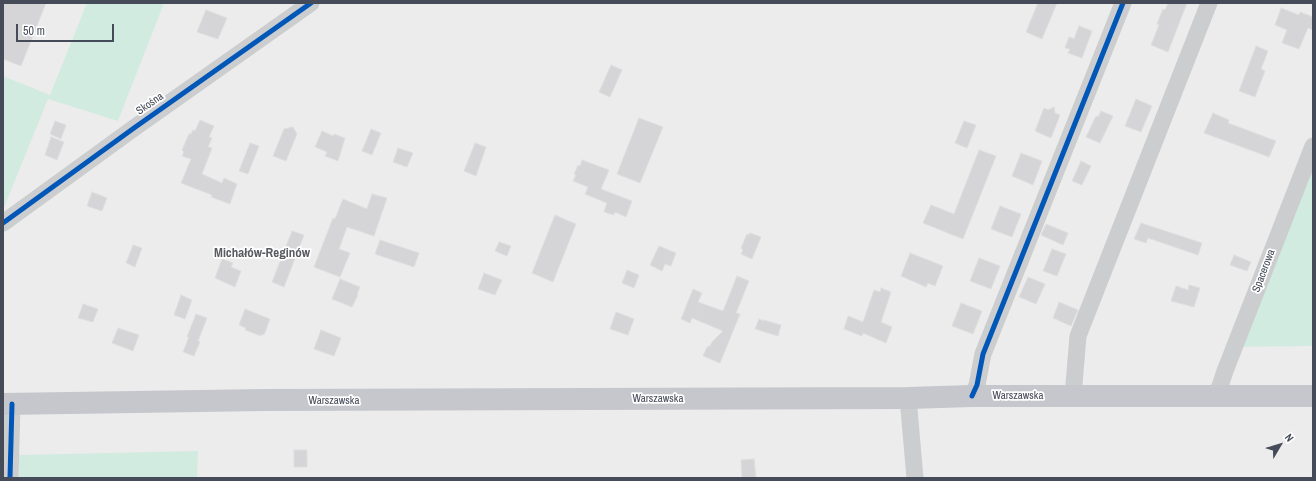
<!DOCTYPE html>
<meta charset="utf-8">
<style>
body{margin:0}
#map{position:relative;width:1316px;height:481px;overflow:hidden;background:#edecec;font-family:"Archivo Narrow",sans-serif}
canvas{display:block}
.frame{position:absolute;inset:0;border:4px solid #454b58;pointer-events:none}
.north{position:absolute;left:1260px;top:425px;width:40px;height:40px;-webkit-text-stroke:3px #fff;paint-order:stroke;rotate:52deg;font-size:11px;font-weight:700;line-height:16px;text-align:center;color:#454b58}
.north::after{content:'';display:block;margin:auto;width:14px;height:18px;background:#454b58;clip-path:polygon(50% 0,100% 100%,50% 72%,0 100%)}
.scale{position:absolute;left:16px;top:24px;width:98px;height:18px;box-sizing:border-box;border:2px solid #454b58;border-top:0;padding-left:5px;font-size:12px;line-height:14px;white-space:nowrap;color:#454b58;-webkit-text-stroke:3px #fff;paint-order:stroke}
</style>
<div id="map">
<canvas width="1316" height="481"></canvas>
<div class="frame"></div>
<div class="north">N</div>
<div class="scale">50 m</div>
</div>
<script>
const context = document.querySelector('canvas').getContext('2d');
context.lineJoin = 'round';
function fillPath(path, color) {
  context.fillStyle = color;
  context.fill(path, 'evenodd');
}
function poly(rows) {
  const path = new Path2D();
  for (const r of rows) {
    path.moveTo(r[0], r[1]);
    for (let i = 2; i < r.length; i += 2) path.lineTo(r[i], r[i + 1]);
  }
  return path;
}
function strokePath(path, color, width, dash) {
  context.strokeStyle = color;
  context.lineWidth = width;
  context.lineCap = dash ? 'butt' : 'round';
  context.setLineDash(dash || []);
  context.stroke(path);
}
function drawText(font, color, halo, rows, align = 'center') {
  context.font = font + ' "Archivo Narrow",sans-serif';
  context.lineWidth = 3.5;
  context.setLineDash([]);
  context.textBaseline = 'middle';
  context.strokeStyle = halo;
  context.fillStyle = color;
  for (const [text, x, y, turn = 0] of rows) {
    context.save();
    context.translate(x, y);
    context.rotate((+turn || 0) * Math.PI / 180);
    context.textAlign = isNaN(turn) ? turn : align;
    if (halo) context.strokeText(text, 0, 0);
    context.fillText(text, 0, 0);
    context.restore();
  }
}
fillPath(poly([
 [87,3,164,3,118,121,48,99,3,210,3,76,50,95],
 [1313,158,1313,346,1225,347],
 [198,451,197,478,19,478,19,455]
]), '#d1ebe0');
const building = poly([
 [3,3,46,3,21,66,3,59,3,3],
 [1038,3,1057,3,1042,39,1026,32,1038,3],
 [1168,3,1187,3,1168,52,1151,45,1159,25,1157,24,1163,9,1165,10,1168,3],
 [1281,8,1299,15,1300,12,1313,17,1313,30,1308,28,1299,49,1282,43,1287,30,1275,25,1281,8],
 [206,10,227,18,218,39,197,32,206,10],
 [1079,26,1092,31,1082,58,1068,53,1070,49,1065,48,1069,37,1074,39,1079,26],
 [1256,46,1268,51,1261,69,1265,71,1255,97,1239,91,1256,46],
 [611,65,622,70,610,97,599,92,611,65],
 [1136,99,1152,106,1141,132,1125,126,1136,99],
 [1054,107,1055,113,1060,115,1051,138,1035,131,1044,108,1048,110,1054,107],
 [1101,111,1113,116,1100,143,1086,137,1096,116,1098,117,1101,111],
 [1213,113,1229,120,1228,123,1276,141,1269,157,1204,133,1213,113],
 [639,118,663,127,640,183,617,174,639,118],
 [200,120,214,126,209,137,212,138,208,147,212,148,202,174,222,183,224,178,237,184,230,204,211,197,212,195,181,183,191,159,182,156,184,152,182,150,189,134,191,134,193,130,195,131,200,120],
 [55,121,66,125,61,139,50,134,55,121],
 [964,121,976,125,967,148,955,143,964,121],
 [293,127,297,134,286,161,273,156,284,129,293,127],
 [371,129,381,133,372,155,362,151,371,129],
 [322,131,333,136,334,134,345,138,338,161,325,156,327,152,315,147,322,131],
 [51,137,64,142,57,160,45,155,51,137],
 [250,143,259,146,248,174,239,171,250,143],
 [475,143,486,147,476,176,464,171,475,143],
 [398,148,413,153,407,167,393,162,398,148],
 [979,150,996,156,963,239,923,223,931,205,954,214,979,150],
 [1021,153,1042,161,1033,185,1012,176,1021,153],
 [582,160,609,170,601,189,632,201,626,217,615,212,614,215,604,212,607,203,585,194,588,187,573,181,576,175,574,174,578,165,580,166,582,160],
 [1081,161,1091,166,1082,185,1072,181,1081,161],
 [92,192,107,198,102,211,87,206,92,192],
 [372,194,387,198,374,236,347,227,339,249,350,253,340,277,314,267,333,218,335,219,343,199,367,209,372,194],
 [1000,206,1021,214,1012,237,991,229,1000,206],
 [555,215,576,224,553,282,532,273,555,215],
 [1141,223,1202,243,1198,255,1148,238,1146,243,1134,239,1141,223],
 [1046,224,1068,233,1063,245,1041,235,1046,224],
 [292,231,304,235,284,287,272,282,292,231],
 [750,233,761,237,752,259,741,254,743,250,741,248,747,234,749,235,750,233],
 [380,240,419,253,414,267,375,254,380,240],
 [499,242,511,246,507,256,495,251,499,242],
 [133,245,142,248,135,267,126,263,133,245],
 [659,246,676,253,671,266,665,264,662,271,650,265,659,246],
 [1052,249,1066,254,1057,276,1043,271,1052,249],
 [910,253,943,266,935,286,928,283,926,287,901,276,910,253],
 [1234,255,1251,262,1247,271,1230,265,1234,255],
 [979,258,1000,266,991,289,970,281,979,258],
 [222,259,233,263,231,267,241,271,235,287,215,278,222,259],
 [627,270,639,275,634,288,622,283,627,270],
 [484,273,502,280,495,295,478,289,484,273],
 [737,276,749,281,736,313,740,314,720,363,703,356,707,347,710,346,712,342,723,331,692,318,690,323,681,319,693,289,702,293,698,302,723,311,737,276],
 [1028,277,1045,284,1036,304,1019,297,1028,277],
 [340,279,360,287,357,295,358,295,352,307,332,299,340,279],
 [1189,285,1200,288,1194,307,1171,301,1176,286,1188,290,1189,285],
 [881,288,891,292,881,322,892,327,886,343,863,333,862,336,844,329,848,316,863,322,874,290,880,292,881,288],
 [181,295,192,300,185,319,174,315,181,295],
 [1059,302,1078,310,1071,326,1053,318,1059,302],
 [961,303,982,311,973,334,952,326,961,303],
 [83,304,98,309,93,322,78,318,83,304],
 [245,309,270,319,264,335,262,334,261,336,245,330,246,328,239,325,245,309],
 [616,312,634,319,628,335,610,329,616,312],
 [196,314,207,318,198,341,200,342,194,356,183,352,189,337,187,337,196,314],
 [759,319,764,321,764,320,781,325,778,336,755,329,759,319],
 [118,328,139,335,133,351,112,343,118,328],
 [321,330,341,338,334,356,314,349,321,330],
 [294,450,307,450,307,467,294,467,294,450],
 [754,459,756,478,742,478,741,460,754,459]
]);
fillPath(building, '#d5d4d7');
strokePath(building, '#dededf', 1);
strokePath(poly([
 [3,223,134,128,311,3],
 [972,396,977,385,983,354,1123,3],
 [1073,396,1078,336,1209,3],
 [1215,396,1220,386,1225,371,1313,146],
 [908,398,915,478],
 [10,478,12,404]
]), '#cbcdcf', 17);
strokePath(poly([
 [3,404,265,400,908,398,972,396,1313,396]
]), '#c5c7cd', 22);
strokePath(poly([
 [3,223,134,128,311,3],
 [972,396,977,385,983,354,1123,3],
 [10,478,12,404]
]), '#0057b8', 5);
drawText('11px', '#454b58', '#fff', [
 ["Skośna",150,104,-35],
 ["Spacerowa",1264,271,-69],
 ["Warszawska",1018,396],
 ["Warszawska",658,399],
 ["Warszawska",334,401]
]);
drawText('bold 13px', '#595b60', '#fff', [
 ["Michałów-Reginów",262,254]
]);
</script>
